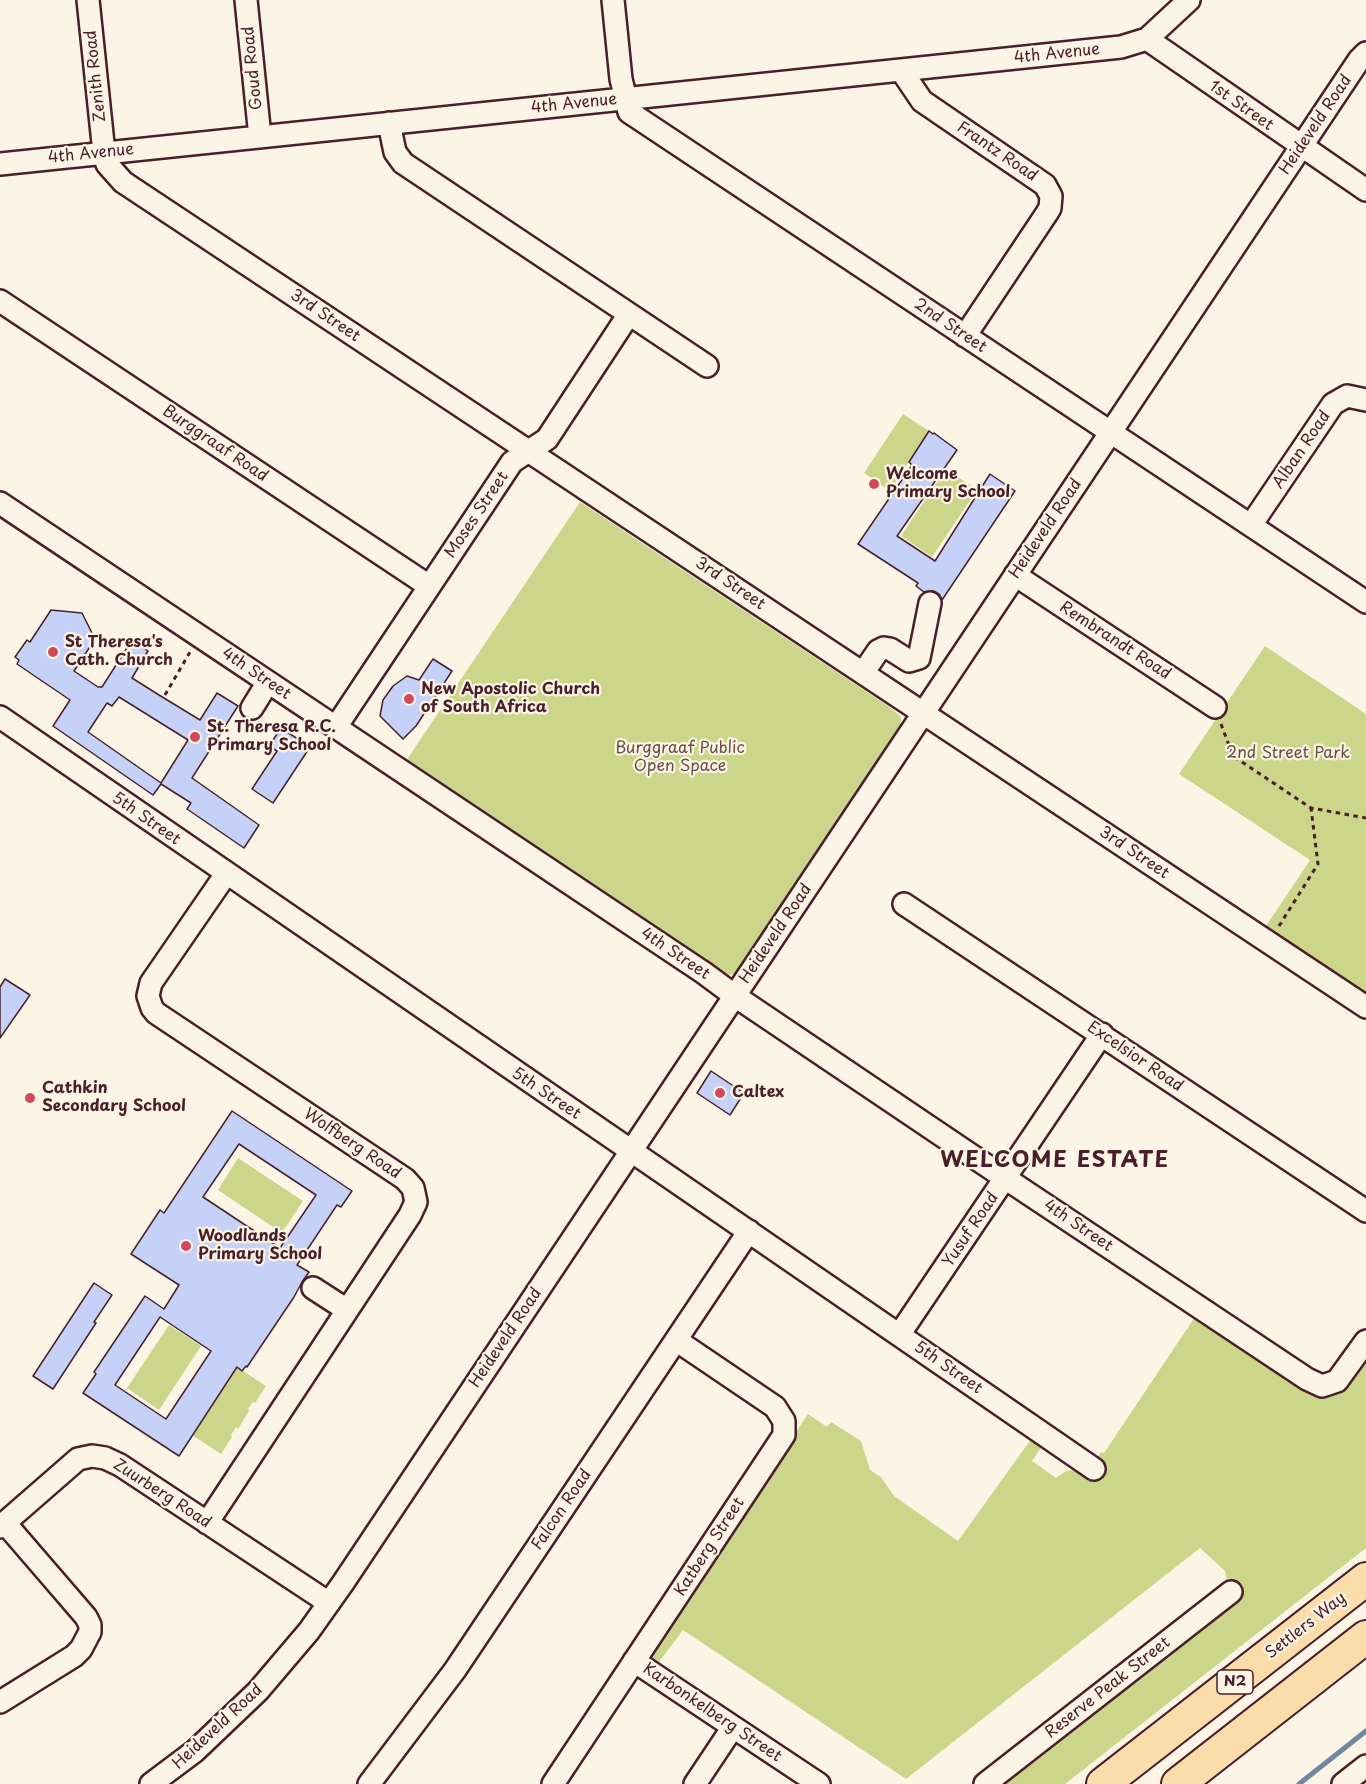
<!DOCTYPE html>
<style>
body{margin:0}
canvas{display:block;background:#fcf5e5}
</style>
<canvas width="1366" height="1784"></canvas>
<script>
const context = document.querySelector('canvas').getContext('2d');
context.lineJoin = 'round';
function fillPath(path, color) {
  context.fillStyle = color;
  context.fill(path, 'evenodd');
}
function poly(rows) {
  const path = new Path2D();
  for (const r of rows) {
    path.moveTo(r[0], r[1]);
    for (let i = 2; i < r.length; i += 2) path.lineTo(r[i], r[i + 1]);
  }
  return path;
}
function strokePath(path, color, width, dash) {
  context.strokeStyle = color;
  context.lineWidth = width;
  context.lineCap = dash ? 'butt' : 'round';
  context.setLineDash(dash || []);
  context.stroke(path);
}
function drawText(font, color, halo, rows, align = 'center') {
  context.font = font + ' "Playpen Sans",sans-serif';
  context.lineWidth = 4.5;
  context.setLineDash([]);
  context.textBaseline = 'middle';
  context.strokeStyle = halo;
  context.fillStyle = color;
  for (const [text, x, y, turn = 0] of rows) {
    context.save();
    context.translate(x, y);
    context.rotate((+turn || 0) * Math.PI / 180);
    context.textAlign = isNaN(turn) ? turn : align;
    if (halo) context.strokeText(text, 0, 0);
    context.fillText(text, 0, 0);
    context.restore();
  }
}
fillPath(poly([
 [903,414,929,431,890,491,864,473],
 [946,469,977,490,932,557,901,536],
 [580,502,888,706,901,717,900,731,738,972,734,974,723,976,404,764],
 [1265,646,1366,714,1366,997,1264,929,1310,860,1179,774],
 [238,1158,303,1201,282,1233,218,1190],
 [1197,1314,1309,1389,1366,1353,1366,1548,1065,1784,1004,1784,1241,1599,1227,1581,1225,1571,1200,1548,906,1779,683,1630,656,1666,652,1657,654,1645,808,1414,827,1427,831,1422,861,1441,870,1470,881,1477,894,1496,958,1541,1034,1435,1044,1443,1032,1461,1056,1478,1066,1471,1082,1468,1095,1462,1101,1452,1104,1453],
 [169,1325,201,1346,159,1410,127,1388],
 [237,1367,266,1386,255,1403,253,1402,248,1409,249,1411,238,1429,236,1427,231,1435,232,1437,221,1454,192,1435]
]), '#cbd68a');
strokePath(poly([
 [1299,1784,1366,1731]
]), '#7287a0', 5);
const building = poly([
 [929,431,933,434,934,433,957,450,897,536,935,561,990,474,1015,491,942,600,939,594,933,591,924,592,916,586,918,583,858,544,912,465,909,462,929,431],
 [51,610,82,613,95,639,74,671,98,687,102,687,132,640,148,651,132,678,159,695,200,720,217,693,238,706,192,778,259,825,244,848,187,809,191,803,161,784,153,795,53,726,70,700,17,664,19,660,15,657,27,640,30,642,51,610],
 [119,697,188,740,161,783,88,732,107,703,112,706,119,697],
 [433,659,452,671,416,726,403,739,380,716,383,700,393,686,407,676,419,680,433,659],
 [281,728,310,747,273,803,252,789,277,751,269,746,281,728],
 [5,979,30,995,0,1038,0,987,5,979],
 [711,1071,744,1093,730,1115,697,1093,711,1071],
 [232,1111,352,1191,341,1207,337,1205,297,1265,309,1272,302,1282,294,1297,247,1367,246,1366,242,1371,237,1367,179,1456,83,1393,96,1374,94,1372,145,1296,164,1309,179,1285,131,1254,160,1210,164,1213,232,1111],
 [239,1144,316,1195,280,1248,203,1197,239,1144],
 [160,1317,211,1351,166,1419,115,1385,160,1317],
 [94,1283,112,1295,94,1322,96,1323,53,1389,33,1376,94,1283]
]);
fillPath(building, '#c6d1f8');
strokePath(building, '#4a1f2b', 1.5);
const minor = poly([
 [88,0,104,153,107,164,123,182,1366,1007],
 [246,0,260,137],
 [613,0,621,79,629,112,1366,602],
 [1147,39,1366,190],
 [901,70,922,101,1045,185,1051,196,1050,208,1047,213,965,336],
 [389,123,395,152,403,163,707,366],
 [0,164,1121,47,1147,39,1189,0],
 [0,301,429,586],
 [0,503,704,973,735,996,1005,1178,1307,1379,1322,1386,1337,1381,1366,1341],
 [1251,525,1333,404,1347,396,1366,400],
 [1015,575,1215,707],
 [863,673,878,651,884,648,890,649,909,661,919,658,930,603],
 [252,708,268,682],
 [0,717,1094,1469],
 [336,727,512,462,547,439,629,314],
 [904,904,1366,1211],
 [313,1288,347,1310],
 [899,1335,1102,1034],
 [207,1523,410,1215,416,1202,413,1188,405,1179,156,1013,152,1008,148,996,151,983,226,874],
 [0,1527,78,1459,92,1456,105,1458,120,1465,329,1603],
 [634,1661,819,1784],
 [0,1702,74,1656,81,1649,90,1632,90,1625,86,1617,5,1523],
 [151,1784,195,1751,258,1691,309,1631,343,1583,1359,60,1366,53],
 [369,1784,455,1670,749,1231],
 [553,1784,784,1435,784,1421,775,1407,676,1340],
 [695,1784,733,1727],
 [985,1784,1231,1592],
 [1343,1784,1366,1766]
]);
const highway = poly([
 [1103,1784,1366,1579],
 [1178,1784,1366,1637]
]);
strokePath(minor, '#4a1f2b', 26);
strokePath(highway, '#4a1f2b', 36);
strokePath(poly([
 [165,695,190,652],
 [1221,724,1233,756,1311,808,1366,818],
 [1279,926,1318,864,1311,808]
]), '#4a1f2b', 3, [4.5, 4.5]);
strokePath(minor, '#fcf5e5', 21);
strokePath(highway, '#fbddab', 32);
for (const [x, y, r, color] of [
 [874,484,6,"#d1495b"],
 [53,652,6,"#d1495b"],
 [409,699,6,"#d1495b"],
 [195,737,6,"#d1495b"],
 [720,1093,6,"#d1495b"],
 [30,1098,6,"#d1495b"],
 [186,1246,6,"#d1495b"]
]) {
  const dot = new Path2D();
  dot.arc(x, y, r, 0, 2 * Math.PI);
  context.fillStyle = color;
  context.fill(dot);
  strokePath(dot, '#fcf5e5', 2);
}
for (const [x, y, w] of [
 [1235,1682,36]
]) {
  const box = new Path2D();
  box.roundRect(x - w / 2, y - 12, w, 24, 4.5);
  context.fillStyle = '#fcf5e5';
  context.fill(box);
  strokePath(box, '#4a1f2b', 1.5);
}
drawText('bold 15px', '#4a1f2b', null, [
 ["N2",1235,1682]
]);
drawText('16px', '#4a1f2b', '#fcf5e5', [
 ["4th Avenue",1057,54,-6],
 ["Goud Road",253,68,-96],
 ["Zenith Road",96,76,-96],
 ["4th Avenue",574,104,-6],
 ["1st Street",1241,106,35],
 ["Heideveld Road",1316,125,-56],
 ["Frantz Road",997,152,34],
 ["4th Avenue",91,154,-6],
 ["3rd Street",325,316,34],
 ["2nd Street",950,326,34],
 ["Burggraaf Road",215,444,34],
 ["Alban Road",1302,450,-56],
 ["Moses Street",477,515,-56],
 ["Heideveld Road",1046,529,-56],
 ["3rd Street",730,584,34],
 ["Rembrandt Road",1115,641,33],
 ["4th Street",256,674,34],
 ["5th Street",146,819,35],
 ["3rd Street",1134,853,34],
 ["Heideveld Road",776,934,-56],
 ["4th Street",675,954,34],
 ["Excelsior Road",1135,1057,34],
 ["5th Street",546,1094,34],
 ["Wolfberg Road",352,1144,34],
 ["4th Street",1078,1226,34],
 ["Yusuf Road",971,1230,-56],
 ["Heideveld Road",506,1338,-56],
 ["5th Street",948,1368,35],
 ["Zuurberg Road",162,1494,33],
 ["Falcon Road",562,1510,-56],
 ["Katberg Street",710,1547,-57],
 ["Settlers Way",1306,1626,-38],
 ["Reserve Peak Street",1108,1688,-38],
 ["Karbonkelberg Street",712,1713,34],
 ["Heideveld Road",218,1727,-43]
]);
drawText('bold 16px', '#4a1f2b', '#fcf5e5', [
 ["Welcome",886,475],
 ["Primary School",886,493],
 ["St Theresa's",65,643],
 ["Cath. Church",65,661],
 ["New Apostolic Church",421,690],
 ["of South Africa",421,708],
 ["St. Theresa R.C.",207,728],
 ["Primary School",207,746],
 ["Cathkin",42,1089],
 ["Secondary School",42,1107],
 ["Caltex",732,1093],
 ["Woodlands",198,1237],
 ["Primary School",198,1255]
], 'left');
drawText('16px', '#6a4d43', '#fcf5e5', [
 ["Burggraaf Public",680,749],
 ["Open Space",680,767],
 ["2nd Street Park",1288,754]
]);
context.letterSpacing = '1.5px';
drawText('bold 22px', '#4a1f2b', '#fcf5e5', [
 ["WELCOME ESTATE",1055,1161]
]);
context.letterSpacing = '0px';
</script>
